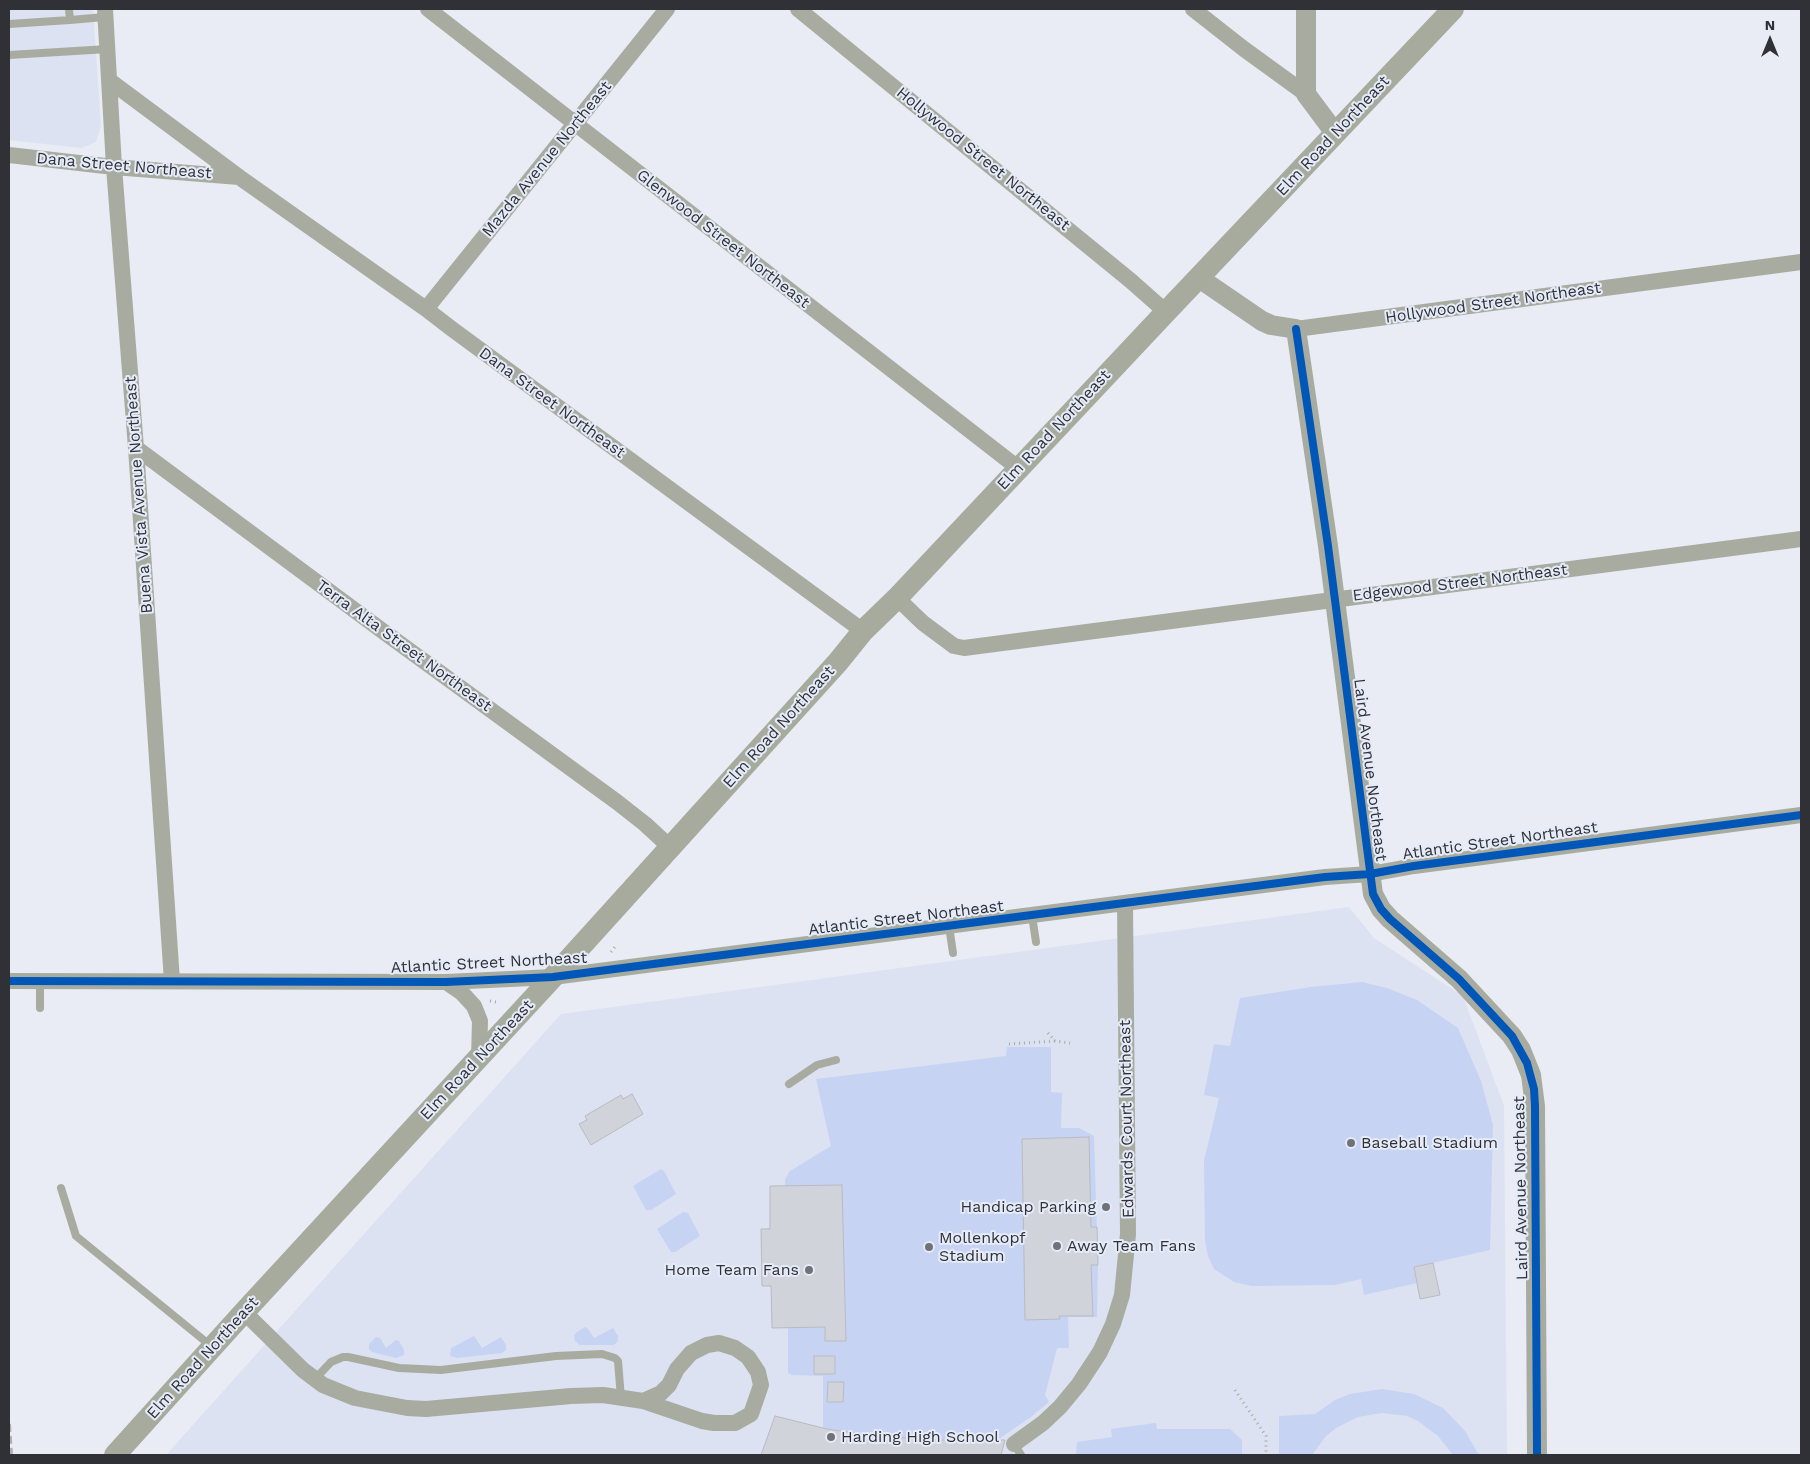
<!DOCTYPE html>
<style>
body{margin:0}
#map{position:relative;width:1810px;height:1464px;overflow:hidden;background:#e9ecf4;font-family:"Work Sans",sans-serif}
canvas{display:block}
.frame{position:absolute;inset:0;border:10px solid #2f3136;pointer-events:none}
.north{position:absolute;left:1745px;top:15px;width:50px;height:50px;-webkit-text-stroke:4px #e5ebf8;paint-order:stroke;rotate:0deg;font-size:14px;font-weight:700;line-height:20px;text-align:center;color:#2f3136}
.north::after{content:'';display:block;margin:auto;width:18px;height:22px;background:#2f3136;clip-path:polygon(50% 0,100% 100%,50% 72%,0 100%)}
</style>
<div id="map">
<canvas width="1810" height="1464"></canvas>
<div class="frame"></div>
<div class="north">N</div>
</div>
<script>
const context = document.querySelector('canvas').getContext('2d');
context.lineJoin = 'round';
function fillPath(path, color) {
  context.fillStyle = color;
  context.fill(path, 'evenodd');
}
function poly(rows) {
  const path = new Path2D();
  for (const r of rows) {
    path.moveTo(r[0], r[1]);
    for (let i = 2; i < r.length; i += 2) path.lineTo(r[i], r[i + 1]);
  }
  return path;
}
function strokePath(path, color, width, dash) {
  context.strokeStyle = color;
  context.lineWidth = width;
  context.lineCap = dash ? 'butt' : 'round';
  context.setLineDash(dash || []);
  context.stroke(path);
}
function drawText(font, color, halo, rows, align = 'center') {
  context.font = font + ' "Work Sans",sans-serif';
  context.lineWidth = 4;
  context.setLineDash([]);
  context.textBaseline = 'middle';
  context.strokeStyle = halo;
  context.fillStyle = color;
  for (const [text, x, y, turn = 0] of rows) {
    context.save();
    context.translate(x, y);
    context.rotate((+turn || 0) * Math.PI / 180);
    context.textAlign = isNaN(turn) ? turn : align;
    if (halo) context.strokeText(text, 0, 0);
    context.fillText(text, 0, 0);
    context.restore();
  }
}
fillPath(poly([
 [9,9,93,9,101,125,96,142,81,148,9,140],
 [1349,907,1374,938,1463,996,1504,1106,1507,1455,166,1455,561,1014]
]), '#dce2f1');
fillPath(poly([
 [1362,982,1387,988,1417,1000,1458,1028,1481,1081,1493,1125,1490,1250,1414,1267,1417,1283,1364,1295,1361,1279,1335,1285,1252,1286,1234,1282,1214,1269,1208,1256,1205,1240,1204,1161,1219,1098,1204,1095,1214,1044,1230,1046,1240,998,1311,987],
 [1007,1047,1051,1047,1051,1092,1062,1093,1061,1128,1079,1128,1094,1136,1098,1266,1097,1317,1068,1317,1069,1348,1057,1348,1045,1395,1049,1402,1031,1417,993,1443,949,1443,862,1434,823,1428,823,1376,792,1375,788,1373,788,1328,772,1328,771,1286,762,1286,761,1229,770,1228,770,1186,785,1186,785,1180,790,1171,831,1146,816,1079,1006,1056],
 [661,1169,664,1171,676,1194,651,1210,646,1210,633,1186],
 [683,1212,688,1213,700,1236,675,1252,671,1252,657,1229],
 [585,1327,588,1329,594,1338,613,1328,618,1336,618,1341,614,1345,580,1345,575,1341,574,1335,577,1332],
 [474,1336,482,1348,501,1337,506,1345,506,1350,502,1353,457,1358,450,1356,451,1348],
 [376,1337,380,1338,386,1348,396,1340,399,1341,404,1350,404,1355,396,1358,372,1352,369,1349,369,1344],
 [1382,1389,1414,1394,1443,1408,1465,1431,1479,1455,1453,1455,1438,1436,1418,1421,1407,1416,1382,1413,1358,1417,1336,1428,1326,1436,1312,1455,1279,1455,1279,1416,1315,1414,1335,1400,1350,1394],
 [1156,1423,1157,1429,1230,1429,1242,1440,1242,1455,1076,1455,1077,1442,1112,1437,1111,1429]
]), '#c7d3f3');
const building = poly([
 [632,1094,643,1114,591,1145,579,1124,587,1120,585,1116,621,1095,623,1099,632,1094],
 [1089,1137,1091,1227,1097,1227,1098,1265,1091,1265,1093,1316,1059,1316,1060,1319,1025,1320,1022,1139,1089,1137],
 [842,1185,846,1341,825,1341,825,1327,772,1328,771,1286,762,1286,761,1229,770,1229,770,1186,842,1185],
 [1433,1263,1440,1295,1420,1299,1414,1267,1433,1263],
 [814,1356,835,1356,835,1374,814,1374,814,1356],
 [828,1382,844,1382,843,1402,827,1402,828,1382],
 [775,1416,827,1429,862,1434,926,1440,1005,1440,1001,1455,761,1455,775,1416]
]);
fillPath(building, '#d1d3da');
strokePath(building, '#b9bbc1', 1);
strokePath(poly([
 [611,952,617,944],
 [490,1001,496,1002],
 [1048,1033,1055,1041,1070,1043],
 [1009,1044,1055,1041],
 [1235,1390,1266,1436,1266,1455]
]), '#a8aba6', 3, [1, 4]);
strokePath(poly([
 [69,9,70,20,105,17],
 [9,24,70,20],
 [9,55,108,49],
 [1032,916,1036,942],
 [949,926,953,953],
 [40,1008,40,981],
 [789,1084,817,1065,836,1060],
 [61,1188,76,1236,211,1346],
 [315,1379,331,1362,343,1357,348,1357,399,1368,441,1370,556,1356,602,1354,615,1358,618,1361,621,1398],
 [1014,1444,1021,1455]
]), '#a8aca0', 8);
strokePath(poly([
 [105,9,114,167,136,448,172,981],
 [428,9,1018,468],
 [798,9,1131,281,1166,312],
 [1193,9,1244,49,1306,94],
 [110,81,239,177],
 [9,155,114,167,239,177,426,309,452,329,863,631],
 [426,309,667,9],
 [1296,329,1801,262],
 [136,448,384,632,617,802,645,824,670,847],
 [897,598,923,623,954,646,964,648,1801,539],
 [9,981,446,982,553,977,1325,877,1370,874,1414,866,1801,815],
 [446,982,462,993,474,1006,480,1021,479,1058],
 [244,1312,303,1370,323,1385,355,1398,407,1408,426,1409,571,1396,603,1395,643,1401,702,1421,714,1423,735,1423,751,1414,761,1385,758,1372,748,1357,735,1348,719,1343,707,1345,691,1353,677,1369,669,1385,661,1393,643,1401],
 [1014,1444,1043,1423,1060,1407,1079,1384,1100,1352,1113,1324,1122,1295,1128,1234,1125,903]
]), '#a8aca0', 16);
strokePath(poly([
 [1306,9,1306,94,1335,133],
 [1199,278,1262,321,1271,325,1296,329,1328,546,1373,894,1381,909,1390,919,1459,979,1512,1036,1521,1050,1531,1075,1535,1106,1537,1455]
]), '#a8aca0', 20);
strokePath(poly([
 [115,1455,244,1312,553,977,838,662,863,631,897,598,1166,312,1453,9]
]), '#a7ab9d', 22);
strokePath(poly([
 [9,1424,11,1455]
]), '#aeb0ad', 4, [8, 4]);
strokePath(poly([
 [1296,329,1328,546,1373,894,1381,909,1390,919,1459,979,1512,1036,1527,1063,1534,1089,1535,1106,1537,1455],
 [9,981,446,982,553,977,1325,877,1370,874,1414,866,1801,815]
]), '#0057b8', 8);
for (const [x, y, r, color] of [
 [1351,1143,5,"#707278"],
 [1106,1207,5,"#707278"],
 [1057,1246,5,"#707278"],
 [929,1247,5,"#707278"],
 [809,1270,5,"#707278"],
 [831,1437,5,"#707278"]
]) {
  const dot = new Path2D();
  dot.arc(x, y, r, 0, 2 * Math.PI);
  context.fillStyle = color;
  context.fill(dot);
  strokePath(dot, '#e5ebf8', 2);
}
drawText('16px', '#2f3136', '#e5ebf8', [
 ["Elm Road Northeast",1333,136,-47],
 ["Mazda Avenue Northeast",547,159,-51],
 ["Hollywood Street Northeast",983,159,39],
 ["Dana Street Northeast",124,166,5],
 ["Glenwood Street Northeast",723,239,38],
 ["Hollywood Street Northeast",1493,303,-8],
 ["Dana Street Northeast",552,403,36],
 ["Elm Road Northeast",1054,430,-47],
 ["Buena Vista Avenue Northeast",139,495,-94],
 ["Edgewood Street Northeast",1460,583,-7],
 ["Terra Alta Street Northeast",404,646,36],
 ["Elm Road Northeast",779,727,-48],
 ["Laird Avenue Northeast",1370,770,83],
 ["Atlantic Street Northeast",1500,841,-8],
 ["Atlantic Street Northeast",906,918,-7],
 ["Atlantic Street Northeast",489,963,-3],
 ["Elm Road Northeast",477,1060,-47],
 ["Edwards Court Northeast",1127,1119,-91],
 ["Laird Avenue Northeast",1521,1188,-91],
 ["Elm Road Northeast",203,1358,-48]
]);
drawText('16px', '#2f3136', '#e5ebf8', [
 ["Baseball Stadium",1361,1143],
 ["Handicap Parking",1096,1207,"right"],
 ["Mollenkopf",939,1238],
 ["Stadium",939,1256],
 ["Away Team Fans",1067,1246],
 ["Home Team Fans",799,1270,"right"],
 ["Harding High School",841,1437]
], 'left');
</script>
